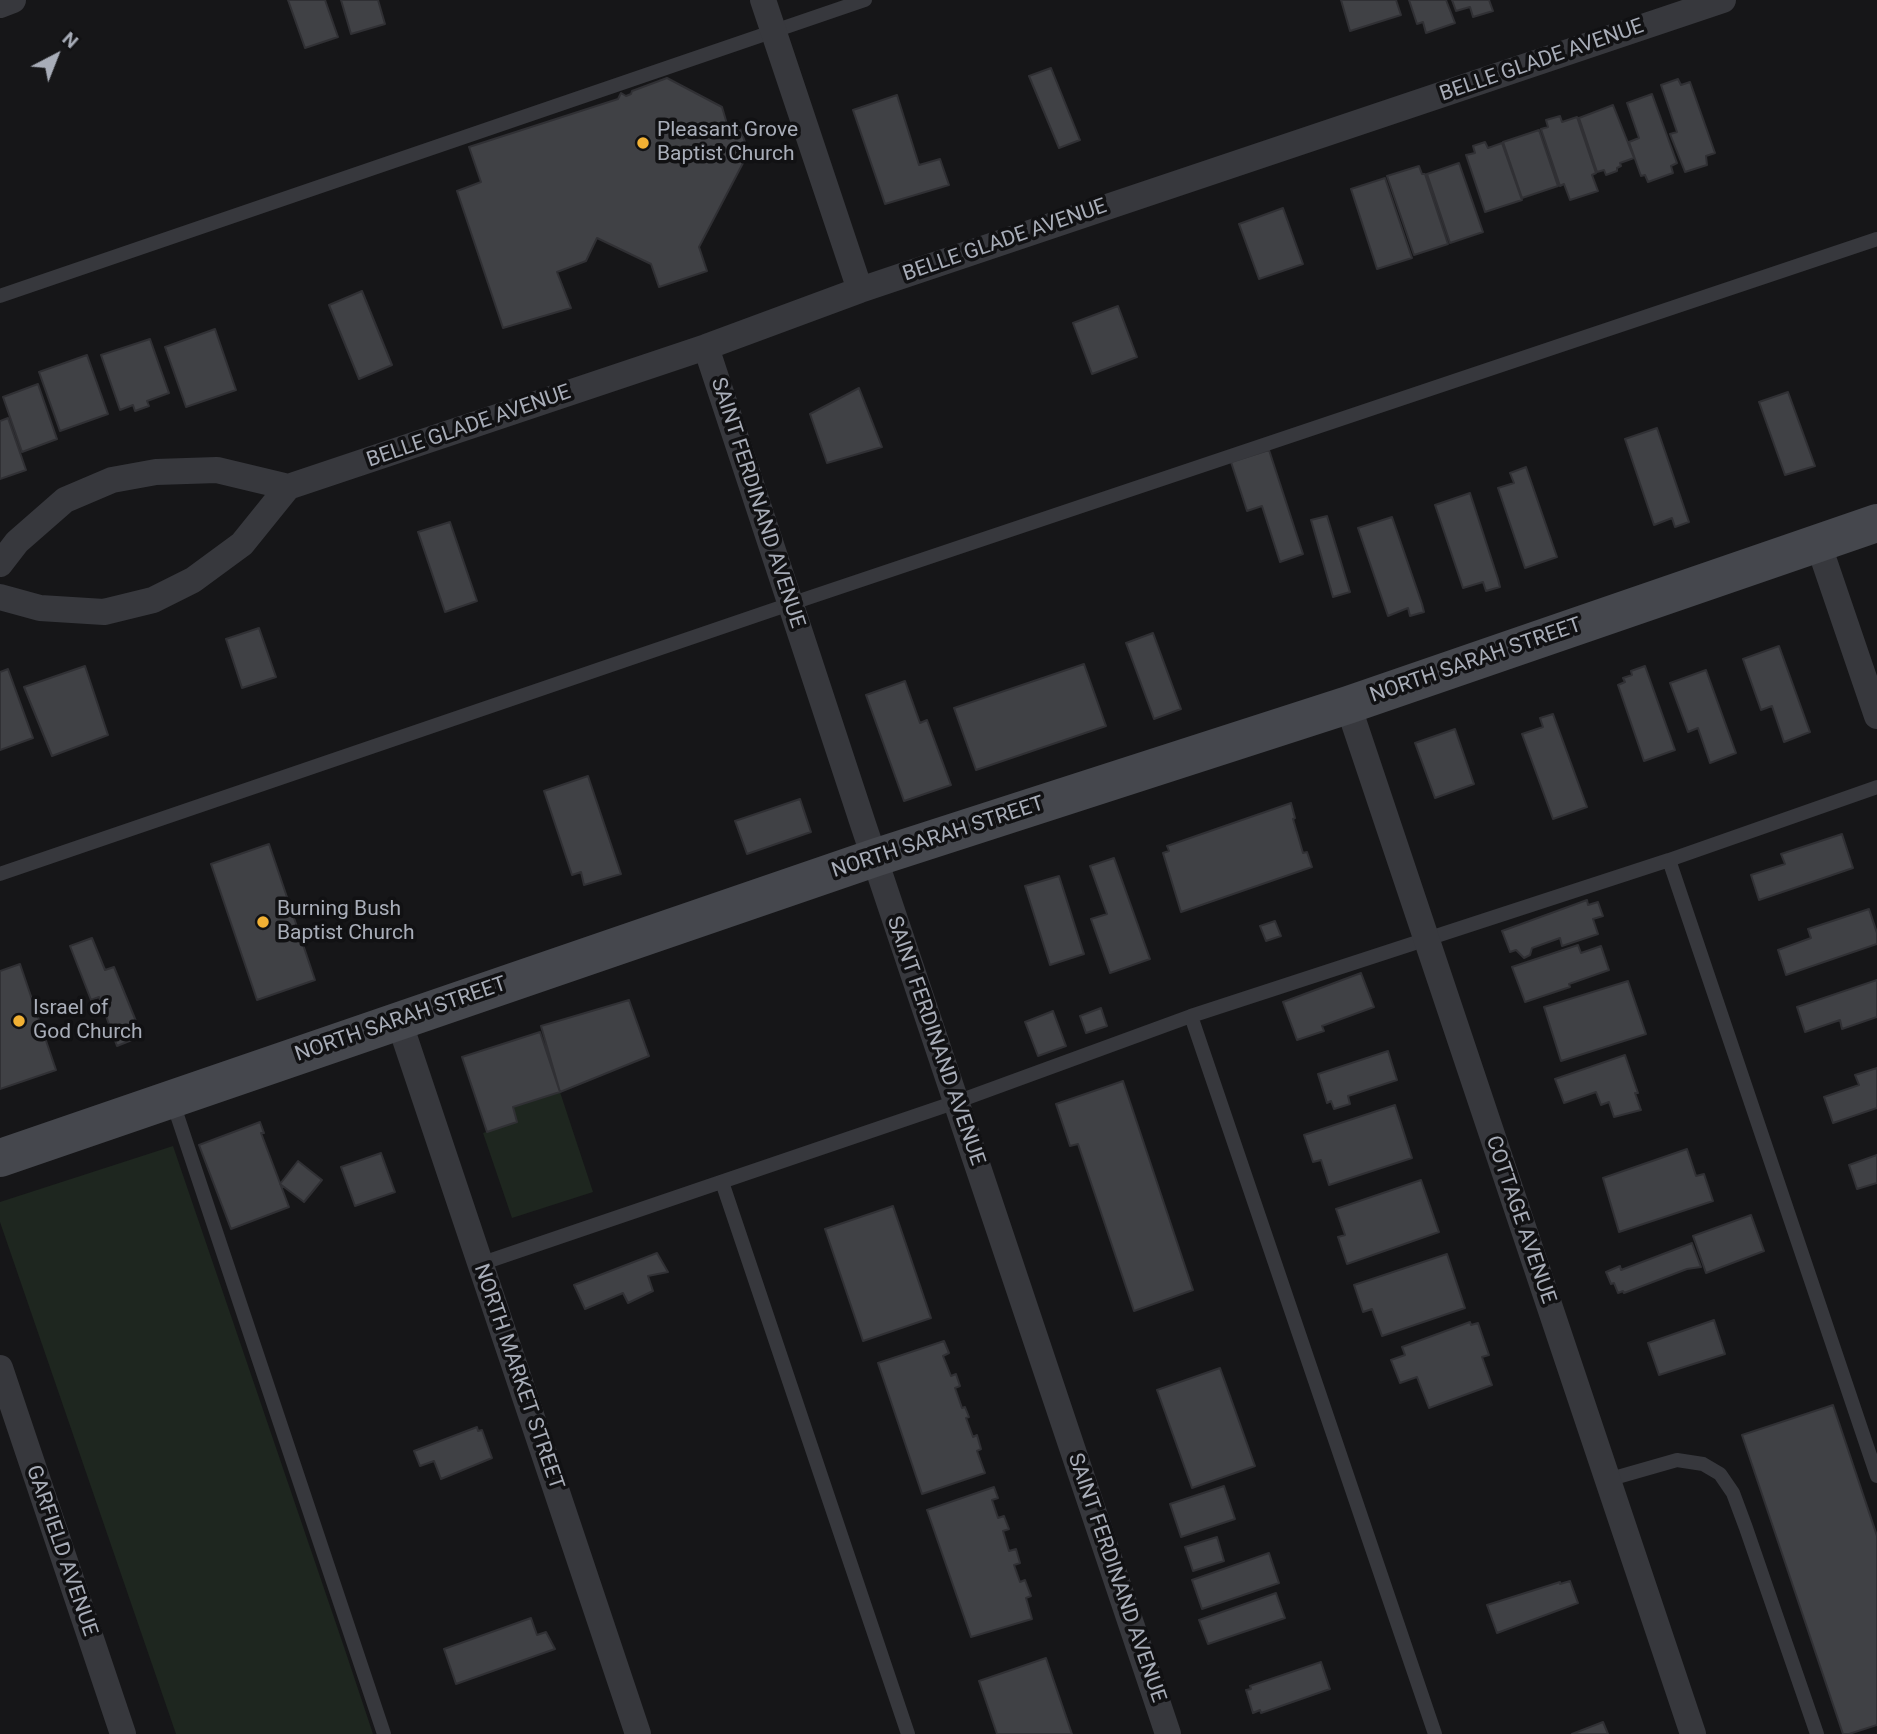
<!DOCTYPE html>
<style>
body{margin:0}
#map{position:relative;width:1877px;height:1734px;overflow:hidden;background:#161618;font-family:Roboto,sans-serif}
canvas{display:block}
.north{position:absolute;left:21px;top:21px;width:70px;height:70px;-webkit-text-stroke:5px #111113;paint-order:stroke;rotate:42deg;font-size:19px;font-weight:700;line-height:28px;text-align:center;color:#a8adb8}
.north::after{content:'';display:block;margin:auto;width:24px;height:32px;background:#a8adb8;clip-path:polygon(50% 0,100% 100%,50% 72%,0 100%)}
</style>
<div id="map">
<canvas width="1877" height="1734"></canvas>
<div class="north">N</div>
</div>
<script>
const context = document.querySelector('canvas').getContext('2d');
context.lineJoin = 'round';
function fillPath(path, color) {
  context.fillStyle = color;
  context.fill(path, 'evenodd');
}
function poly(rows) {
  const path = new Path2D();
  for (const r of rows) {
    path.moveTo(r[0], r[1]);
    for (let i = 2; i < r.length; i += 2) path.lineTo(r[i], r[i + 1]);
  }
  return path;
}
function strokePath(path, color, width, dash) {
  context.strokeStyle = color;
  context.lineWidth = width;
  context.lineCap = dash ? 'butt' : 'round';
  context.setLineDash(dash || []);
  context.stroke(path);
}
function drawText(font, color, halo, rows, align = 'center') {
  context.font = font + ' Roboto,sans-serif';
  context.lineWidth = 7;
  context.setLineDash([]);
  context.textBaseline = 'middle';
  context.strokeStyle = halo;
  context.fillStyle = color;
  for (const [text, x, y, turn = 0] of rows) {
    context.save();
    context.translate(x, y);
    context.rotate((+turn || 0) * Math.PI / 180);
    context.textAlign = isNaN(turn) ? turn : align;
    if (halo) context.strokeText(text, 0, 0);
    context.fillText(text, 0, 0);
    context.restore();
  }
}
fillPath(poly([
 [560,1092,593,1192,512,1218,483,1133,517,1122,513,1107],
 [173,1146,344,1647,373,1734,176,1734,0,1222,0,1202]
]), '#1e261f');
const building = poly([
 [288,0,325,0,338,37,305,48,288,0],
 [341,0,378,0,385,24,351,34,341,0],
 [1341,0,1396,0,1401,15,1350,31,1341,0],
 [1409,0,1446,0,1455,23,1426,33,1423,22,1417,24,1409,0],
 [1452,0,1489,0,1493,11,1473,17,1470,7,1456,11,1452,0],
 [1051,68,1080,140,1059,148,1029,76,1051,68],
 [667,78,722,107,727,124,738,122,745,142,735,145,743,163,699,247,707,271,659,287,651,264,597,238,586,261,557,272,571,308,503,328,457,191,481,182,469,147,618,99,621,93,626,96,631,94,632,91,667,78],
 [1678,79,1681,85,1690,82,1715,153,1706,156,1707,165,1685,172,1670,134,1677,132,1661,85,1678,79],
 [1652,94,1677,163,1671,166,1673,173,1648,182,1645,175,1641,176,1629,142,1639,138,1627,103,1652,94],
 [897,95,919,165,940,159,949,185,885,204,853,110,897,95],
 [1613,105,1634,158,1620,163,1621,166,1617,168,1617,171,1606,175,1604,170,1597,172,1579,118,1613,105],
 [1560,116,1562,122,1577,117,1596,173,1592,175,1598,191,1570,200,1564,184,1560,186,1541,129,1548,127,1546,120,1560,116],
 [1539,130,1558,186,1522,198,1503,142,1539,130],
 [1485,142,1488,148,1502,143,1522,200,1485,212,1466,155,1475,153,1473,146,1485,142],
 [1459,163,1483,232,1450,243,1427,174,1459,163],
 [1419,166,1422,174,1425,174,1448,244,1414,255,1387,176,1419,166],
 [1385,178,1412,258,1377,269,1351,189,1385,178],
 [1283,208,1303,264,1259,279,1239,224,1283,208],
 [362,291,392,365,359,379,329,305,362,291],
 [1118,306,1137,357,1092,374,1073,323,1118,306],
 [215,329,236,390,186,407,165,347,215,329],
 [150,339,169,393,147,401,149,406,135,411,133,405,120,410,101,355,150,339],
 [87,355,108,414,60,431,39,372,87,355],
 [38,384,57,439,22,452,3,397,38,384],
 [859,388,882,447,827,463,810,414,859,388],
 [1788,392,1815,466,1785,475,1759,402,1788,392],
 [8,418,26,470,0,479,0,421,8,418],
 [1657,428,1689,522,1675,527,1672,518,1654,525,1625,439,1657,428],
 [1269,450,1303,554,1280,562,1262,506,1247,511,1231,462,1269,450],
 [1526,467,1557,557,1525,568,1498,488,1514,483,1510,473,1526,467],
 [1470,493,1498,579,1500,587,1486,591,1483,582,1463,588,1435,505,1470,493],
 [1327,516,1350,592,1333,597,1311,520,1327,516],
 [1392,517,1422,604,1424,612,1410,616,1408,608,1388,616,1358,528,1392,517],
 [450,522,477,601,445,612,418,532,450,522],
 [259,628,276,677,242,688,226,639,259,628],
 [1153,633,1181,709,1154,719,1126,643,1153,633],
 [1779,646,1810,732,1784,742,1772,706,1761,710,1743,659,1779,646],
 [1084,664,1106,726,976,770,954,708,1084,664],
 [85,666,108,735,52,756,24,687,85,666],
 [1645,666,1675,750,1644,761,1618,685,1625,682,1623,678,1632,675,1631,671,1645,666],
 [8,669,33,738,0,750,0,672,8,669],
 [1706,670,1736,753,1710,763,1698,728,1688,732,1670,683,1706,670],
 [905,681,920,723,927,720,951,785,904,801,866,695,905,681],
 [1553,714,1587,807,1553,819,1522,734,1543,727,1540,718,1553,714],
 [1455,729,1474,784,1435,798,1415,743,1455,729],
 [588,776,621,874,584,885,581,872,572,875,544,791,588,776],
 [800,799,811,832,747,854,735,821,800,799],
 [1291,803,1295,818,1293,819,1303,853,1307,852,1312,867,1181,912,1163,853,1169,851,1167,846,1291,803],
 [1842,834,1853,868,1759,900,1751,875,1785,864,1781,854,1842,834],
 [269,844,315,980,257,1000,211,864,269,844],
 [1114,858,1150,959,1110,973,1091,919,1107,914,1090,866,1114,858],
 [1059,876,1084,954,1050,965,1025,886,1059,876],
 [1587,900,1588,905,1598,902,1603,916,1593,919,1598,934,1562,946,1560,938,1532,948,1530,955,1524,958,1516,950,1510,952,1502,931,1587,900],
 [1869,909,1877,933,1877,944,1786,975,1778,950,1811,938,1808,929,1869,909],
 [1275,921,1281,936,1266,941,1260,926,1275,921],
 [92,938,105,970,114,967,142,1036,117,1046,99,997,91,1000,70,946,92,938],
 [1578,945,1581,953,1601,946,1609,970,1569,984,1570,987,1525,1002,1512,967,1578,945],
 [20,964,56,1070,0,1089,0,971,20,964],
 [1361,973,1374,1007,1322,1026,1324,1031,1297,1040,1283,1002,1361,973],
 [1877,980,1877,1017,1842,1029,1840,1020,1805,1032,1797,1007,1877,980],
 [1628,981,1646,1034,1561,1061,1544,1007,1628,981],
 [629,1000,649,1056,560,1092,541,1026,629,1000],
 [1101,1008,1107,1026,1086,1033,1080,1016,1101,1008],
 [1053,1011,1066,1046,1038,1056,1025,1022,1053,1011],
 [540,1032,560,1092,513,1107,517,1122,487,1132,462,1057,540,1032],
 [1388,1051,1397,1080,1348,1096,1350,1104,1334,1109,1331,1101,1327,1103,1318,1074,1388,1051],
 [1625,1055,1638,1093,1635,1093,1641,1110,1614,1117,1609,1102,1601,1105,1596,1092,1564,1103,1555,1079,1625,1055],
 [1877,1068,1877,1108,1833,1123,1824,1097,1859,1085,1855,1075,1877,1068],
 [1123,1081,1193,1290,1134,1311,1078,1144,1070,1146,1056,1104,1123,1081],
 [1395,1105,1412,1158,1329,1185,1321,1160,1313,1162,1304,1135,1395,1105],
 [260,1122,264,1133,261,1133,289,1207,231,1229,199,1145,260,1122],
 [1687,1149,1696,1176,1704,1174,1713,1201,1619,1232,1603,1178,1687,1149],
 [381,1153,395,1192,355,1206,341,1167,381,1153],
 [1877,1155,1877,1183,1857,1189,1849,1165,1877,1155],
 [298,1161,322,1180,304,1202,280,1184,298,1161],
 [1421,1180,1439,1232,1347,1264,1338,1237,1345,1235,1336,1209,1421,1180],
 [893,1206,931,1318,863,1341,825,1229,893,1206],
 [1751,1215,1764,1251,1706,1273,1693,1236,1751,1215],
 [1692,1243,1701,1267,1687,1269,1624,1293,1623,1291,1618,1293,1614,1283,1611,1284,1606,1272,1620,1266,1621,1270,1692,1243],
 [657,1253,668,1272,648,1276,653,1291,628,1303,623,1293,585,1309,574,1285,657,1253],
 [1447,1254,1465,1308,1382,1336,1372,1309,1363,1312,1354,1285,1447,1254],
 [1714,1320,1725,1354,1659,1375,1648,1343,1714,1320],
 [1470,1322,1471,1325,1478,1323,1489,1355,1482,1357,1492,1385,1429,1408,1417,1377,1400,1383,1391,1360,1405,1355,1402,1347,1470,1322],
 [944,1341,949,1353,943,1356,951,1376,956,1374,960,1386,955,1388,962,1408,965,1407,969,1417,966,1418,973,1437,977,1435,981,1449,977,1451,985,1473,922,1494,878,1363,944,1341],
 [1220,1368,1255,1466,1192,1488,1157,1390,1220,1368],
 [1833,1405,1877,1536,1877,1725,1849,1734,1843,1734,1742,1435,1833,1405],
 [477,1427,478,1431,482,1430,492,1458,441,1479,434,1461,420,1466,414,1451,477,1427],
 [1224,1486,1235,1519,1181,1537,1170,1504,1224,1486],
 [994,1487,998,1498,992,1500,998,1518,1004,1516,1009,1529,1003,1531,1009,1551,1016,1549,1020,1563,1014,1565,1020,1582,1025,1580,1031,1596,1026,1598,1032,1619,971,1637,927,1510,994,1487],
 [1217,1537,1224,1561,1193,1571,1185,1547,1217,1537],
 [1269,1553,1279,1583,1202,1609,1192,1580,1269,1553],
 [1570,1581,1578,1603,1497,1633,1487,1605,1560,1582,1560,1584,1570,1581],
 [1276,1593,1285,1618,1208,1644,1199,1620,1276,1593],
 [531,1618,537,1635,546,1632,555,1649,456,1684,444,1649,531,1618],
 [1046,1658,1072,1734,997,1734,979,1681,1046,1658],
 [1321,1662,1330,1689,1261,1713,1260,1710,1253,1713,1246,1690,1251,1689,1250,1686,1321,1662],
 [1603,1722,1608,1734,1572,1734,1603,1722]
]);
fillPath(building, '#404145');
strokePath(building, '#303034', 2);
strokePath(poly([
 [0,296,865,0],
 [1877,787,1669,860,1877,1476],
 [0,874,790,604,1877,239],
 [1191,1016,1435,1734],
 [172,1100,384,1734],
 [722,1182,908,1734],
 [480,1264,956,1102,1191,1016,1669,860],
 [1607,1480,1677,1460,1703,1464,1720,1474,1733,1493,1746,1528,1817,1734]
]), '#37383d', 14);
strokePath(poly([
 [763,0,860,290],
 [0,5,13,0],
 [706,347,863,824,1168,1734],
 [1818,543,1877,716],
 [0,564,17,542,65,500,112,480,156,472,217,470,288,487,706,347,860,290,1723,0],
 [0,597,40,608,104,612,153,600,193,580,242,544,288,487],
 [1348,705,1693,1734],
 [399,1021,638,1734],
 [0,1368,123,1734]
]), '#37383d', 26);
strokePath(poly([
 [0,1158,874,858,1348,705,1877,523]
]), '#45474d', 38);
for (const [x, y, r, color] of [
 [643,143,7,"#f2b134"],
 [263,922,7,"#f2b134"],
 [19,1021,7,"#f2b134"]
]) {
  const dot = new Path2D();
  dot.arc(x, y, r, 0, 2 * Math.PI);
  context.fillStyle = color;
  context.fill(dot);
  strokePath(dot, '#111113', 2.5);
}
drawText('21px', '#a8adb8', '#111113', [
 ["BELLE GLADE AVENUE",1542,61,-19],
 ["BELLE GLADE AVENUE",1005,241,-19],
 ["BELLE GLADE AVENUE",469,427,-19],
 ["SAINT FERDINAND AVENUE",757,503,72],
 ["NORTH SARAH STREET",1476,661,-19],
 ["NORTH SARAH STREET",938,838,-18],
 ["NORTH SARAH STREET",401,1020,-19],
 ["SAINT FERDINAND AVENUE",935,1041,71],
 ["COTTAGE AVENUE",1520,1220,71],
 ["NORTH MARKET STREET",518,1377,71],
 ["GARFIELD AVENUE",61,1551,71],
 ["SAINT FERDINAND AVENUE",1116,1578,71]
]);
drawText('21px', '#a8adb8', '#111113', [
 ["Pleasant Grove",657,131],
 ["Baptist Church",657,155],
 ["Burning Bush",277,910],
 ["Baptist Church",277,934],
 ["Israel of",33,1009],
 ["God Church",33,1033]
], 'left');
</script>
